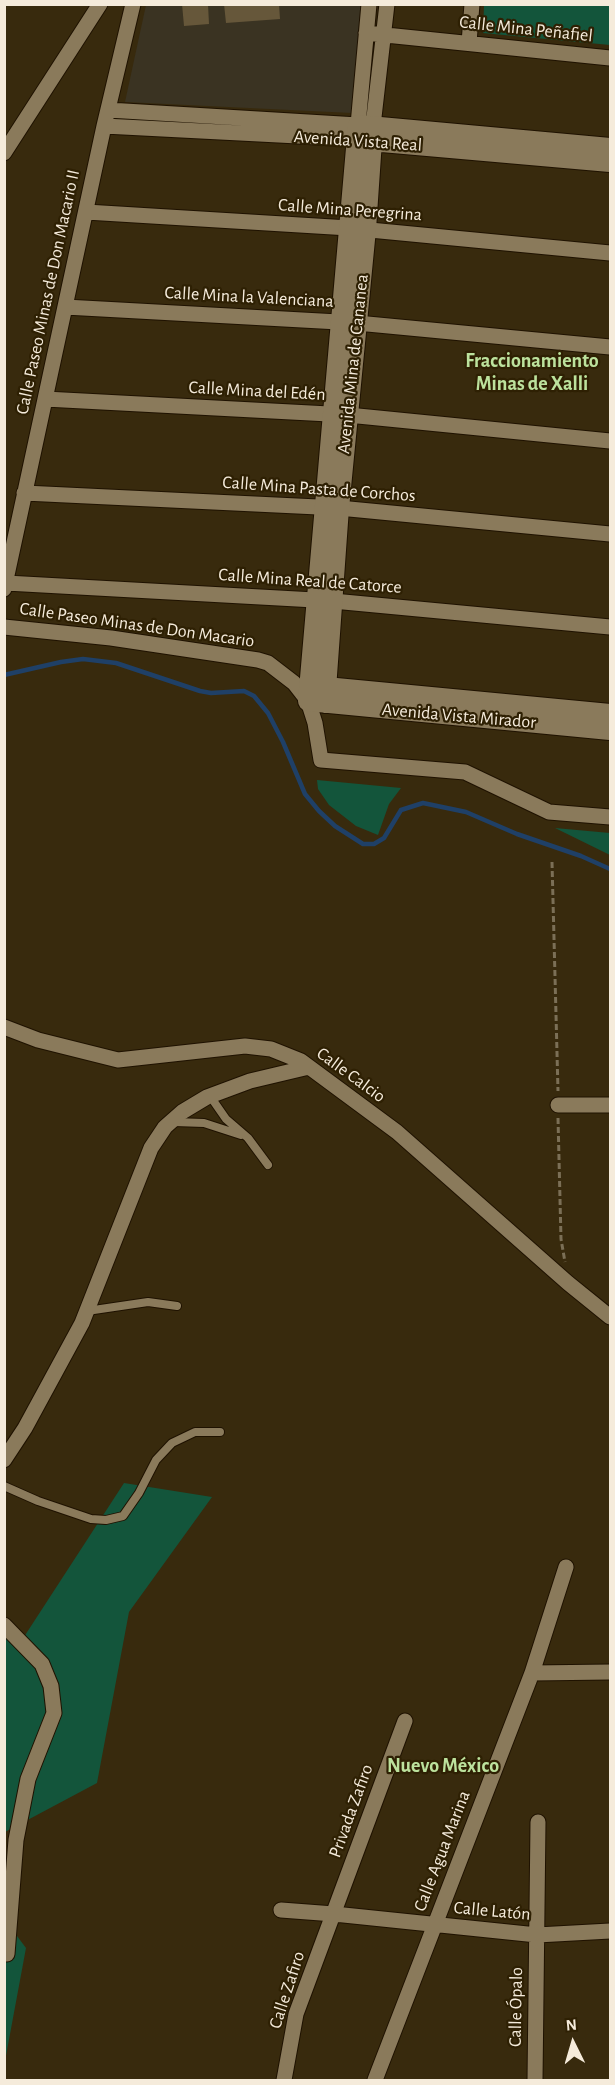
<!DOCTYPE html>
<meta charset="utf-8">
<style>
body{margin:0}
#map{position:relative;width:615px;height:2085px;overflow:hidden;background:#382a0d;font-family:"Alegreya Sans",sans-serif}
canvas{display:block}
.frame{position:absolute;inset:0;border:6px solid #f5ebdb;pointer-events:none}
.north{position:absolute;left:543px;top:2013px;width:60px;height:60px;-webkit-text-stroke:4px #2e2003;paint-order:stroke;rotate:355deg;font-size:16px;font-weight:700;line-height:24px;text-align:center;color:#f5ebdb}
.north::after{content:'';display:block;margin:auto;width:21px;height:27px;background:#f5ebdb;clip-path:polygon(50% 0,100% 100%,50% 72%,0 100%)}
</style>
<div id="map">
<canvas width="615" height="2085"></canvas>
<div class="frame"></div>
<div class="north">N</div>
</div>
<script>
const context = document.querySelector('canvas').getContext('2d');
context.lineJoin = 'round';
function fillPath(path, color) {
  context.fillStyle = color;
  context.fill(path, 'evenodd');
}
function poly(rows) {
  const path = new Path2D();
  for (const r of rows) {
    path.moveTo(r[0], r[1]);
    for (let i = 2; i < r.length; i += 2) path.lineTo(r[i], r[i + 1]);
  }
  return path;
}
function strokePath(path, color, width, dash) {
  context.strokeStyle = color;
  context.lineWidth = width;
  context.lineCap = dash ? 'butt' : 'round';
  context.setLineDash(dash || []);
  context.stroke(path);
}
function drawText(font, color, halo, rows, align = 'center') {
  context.font = font + ' "Alegreya Sans",sans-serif';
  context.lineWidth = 4.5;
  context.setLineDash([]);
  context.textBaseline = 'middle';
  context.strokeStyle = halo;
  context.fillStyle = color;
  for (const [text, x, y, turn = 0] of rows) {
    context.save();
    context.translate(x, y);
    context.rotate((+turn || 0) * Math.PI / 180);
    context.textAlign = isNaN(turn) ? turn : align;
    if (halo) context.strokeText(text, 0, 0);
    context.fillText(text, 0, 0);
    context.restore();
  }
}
fillPath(poly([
 [146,5,361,5,352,113,125,102]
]), '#3a3322');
fillPath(poly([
 [484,5,610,5,610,45,483,33],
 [317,780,401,788,389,804,378,835,356,826,329,805,318,789],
 [555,828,610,833,610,855],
 [124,1483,212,1497,129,1612,97,1783,5,1832,4,1634,20,1643],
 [5,1920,26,1948,5,2061]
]), '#13553b');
strokePath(poly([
 [4,675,61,662,83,659,116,663,200,691,211,693,244,691,254,696,268,713,283,742,305,794,319,811,335,826,363,844,374,844,384,838,401,810,423,803,466,812,517,834,581,856,610,869]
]), '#1f4067', 4.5);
fillPath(poly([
 [182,4,208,4,209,24,184,26],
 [224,4,279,4,280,19,226,23]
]), '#66573a');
const service = poly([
 [210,1096,226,1119,248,1138,268,1165],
 [174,1122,204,1123,241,1135],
 [87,1311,148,1302,177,1306],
 [4,1486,38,1501,91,1519,106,1520,123,1516,139,1493,156,1460,172,1443,195,1432,220,1432]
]);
const minor = poly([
 [366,33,610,58],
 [469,43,472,4],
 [108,110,358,125,369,4],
 [104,126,356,139],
 [373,126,387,4],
 [4,153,100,4],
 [86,212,349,228,610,253],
 [65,307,357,323,610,347],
 [45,399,348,415,610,441],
 [24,493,339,508,610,534],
 [6,583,333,601,610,627],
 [4,589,104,126,133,4],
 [4,627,111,638,258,660,268,663,294,683,308,701,315,723,321,760,465,772,549,812,610,817],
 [4,1027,38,1040,118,1060,245,1046,271,1049,301,1061,397,1132,568,1283,610,1317],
 [558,1105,610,1105],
 [4,1460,25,1428,82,1323,151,1148,165,1127,182,1112,207,1097,250,1081,309,1067],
 [4,1625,42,1664,51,1686,54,1713,28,1779,16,1840,7,1954],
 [532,1673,610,1672],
 [281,1910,334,1914,537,1935,610,1931],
 [284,2080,296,2014,405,1721],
 [375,2080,532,1673,566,1567],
 [535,2080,538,1822]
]);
const tertiary = poly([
 [359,140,610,162],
 [610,148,358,125,308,701,610,730],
 [315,686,610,714],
 [325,703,339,508,366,229,373,126]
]);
strokePath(service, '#1f1200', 10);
strokePath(minor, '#1f1200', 17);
strokePath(tertiary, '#1f1200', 22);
strokePath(poly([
 [552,862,558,1091],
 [558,1118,561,1239,565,1262]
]), '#7b6f56', 3, [6, 3]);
strokePath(service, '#8a7a5b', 8);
strokePath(minor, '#8a7a5b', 15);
strokePath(tertiary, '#8a7a5b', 20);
drawText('18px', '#f5ebdb', '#2e2003', [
 ["Calle Mina Peñafiel",526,29,6],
 ["Avenida Vista Real",358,141,4],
 ["Calle Mina Peregrina",350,210,4],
 ["Calle Paseo Minas de Don Macario II",48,292,-78],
 ["Calle Mina la Valenciana",249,297,3],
 ["Avenida Mina de Cananea",353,364,-84],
 ["Calle Mina del Edén",257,391,3],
 ["Calle Mina Pasta de Corchos",319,489,4],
 ["Calle Mina Real de Catorce",310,581,4],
 ["Calle Paseo Minas de Don Macario",137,625,8],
 ["Avenida Vista Mirador",459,716,5],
 ["Calle Calcio",351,1075,36],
 ["Privada Zafiro",351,1811,-70],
 ["Calle Agua Marina",442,1851,-69],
 ["Calle Latón",492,1911,5],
 ["Calle Zafiro",287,1990,-72],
 ["Calle Ópalo",516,2007,-89]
]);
drawText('bold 20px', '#bce29d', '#2e2003', [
 ["Fraccionamiento",532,361],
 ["Minas de Xalli",532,384],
 ["Nuevo México",443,1766]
]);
</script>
